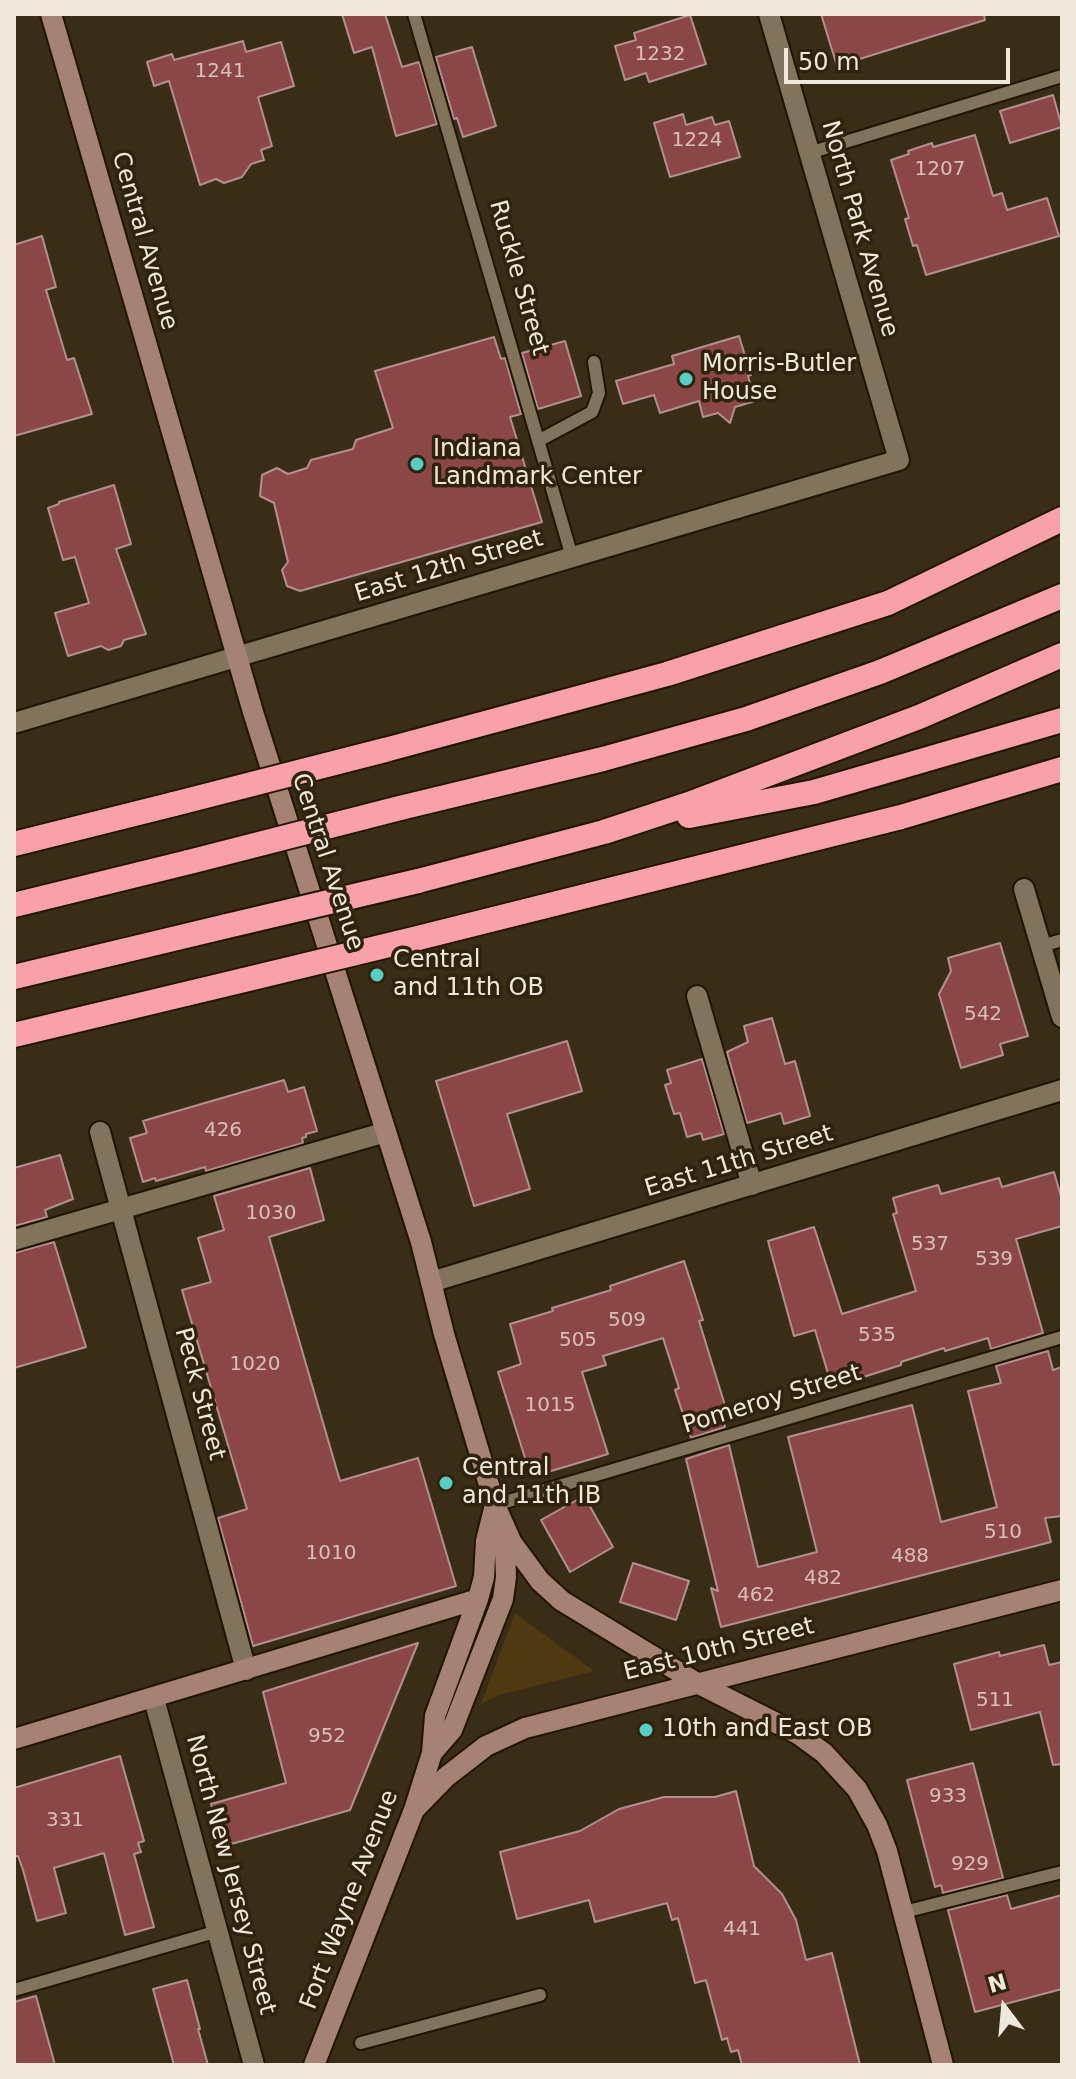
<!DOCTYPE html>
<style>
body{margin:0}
#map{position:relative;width:1076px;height:2079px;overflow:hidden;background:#3a2d17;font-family:"DejaVu Sans",sans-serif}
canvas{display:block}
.frame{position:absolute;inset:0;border:16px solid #f0e8db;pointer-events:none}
.north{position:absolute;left:964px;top:1967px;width:80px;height:80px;-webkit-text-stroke:6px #2f230d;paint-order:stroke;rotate:344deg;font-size:22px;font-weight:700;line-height:32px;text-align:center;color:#f0e8db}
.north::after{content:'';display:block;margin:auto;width:28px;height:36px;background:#f0e8db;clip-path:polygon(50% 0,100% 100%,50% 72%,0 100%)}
.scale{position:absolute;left:784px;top:48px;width:226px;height:36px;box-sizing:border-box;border:4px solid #f0e8db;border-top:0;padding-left:10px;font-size:24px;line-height:28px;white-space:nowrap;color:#f0e8db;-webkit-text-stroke:6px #2f230d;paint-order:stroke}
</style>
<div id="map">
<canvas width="1076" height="2079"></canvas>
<div class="frame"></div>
<div class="north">N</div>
<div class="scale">50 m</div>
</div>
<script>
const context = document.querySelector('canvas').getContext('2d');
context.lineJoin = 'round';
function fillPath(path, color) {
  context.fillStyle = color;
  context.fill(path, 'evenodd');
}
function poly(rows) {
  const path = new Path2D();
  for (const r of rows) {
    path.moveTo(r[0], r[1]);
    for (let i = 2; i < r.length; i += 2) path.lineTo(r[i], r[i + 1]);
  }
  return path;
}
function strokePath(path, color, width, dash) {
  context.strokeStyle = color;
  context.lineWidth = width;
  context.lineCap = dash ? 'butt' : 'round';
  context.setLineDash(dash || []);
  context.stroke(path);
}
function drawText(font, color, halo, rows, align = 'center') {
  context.font = font + ' "DejaVu Sans",sans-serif';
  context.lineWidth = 7;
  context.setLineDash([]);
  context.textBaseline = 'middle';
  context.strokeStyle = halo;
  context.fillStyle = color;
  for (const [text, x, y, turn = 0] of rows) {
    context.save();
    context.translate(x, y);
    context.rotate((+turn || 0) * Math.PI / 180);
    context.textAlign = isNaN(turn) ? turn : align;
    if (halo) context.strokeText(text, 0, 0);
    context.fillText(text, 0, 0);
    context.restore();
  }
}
fillPath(poly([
 [515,1613,594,1671,499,1695,481,1704]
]), '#4e3911');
const building = poly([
 [342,14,385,14,402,67,419,62,437,124,396,136,372,47,354,53,342,14],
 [821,14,984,14,985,20,837,66,821,14],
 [690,15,706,64,649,82,646,73,625,80,615,46,636,40,634,33,690,15],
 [243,41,246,52,281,42,294,86,258,97,272,146,261,150,264,160,251,164,242,177,224,183,216,179,200,185,169,81,154,86,147,62,172,54,174,60,243,41],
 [472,47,496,126,463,137,457,118,454,119,436,57,472,47],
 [1053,95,1062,127,1010,143,1000,111,1053,95],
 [683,114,686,125,712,117,715,125,729,121,740,157,670,177,654,123,683,114],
 [975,135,993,196,1002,193,1007,210,1047,198,1059,236,926,275,917,245,913,246,905,219,909,218,891,160,909,154,908,151,932,143,933,147,975,135],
 [42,236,56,287,46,290,67,360,74,358,92,414,14,436,14,245,42,236],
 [739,336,751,375,748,376,755,401,735,407,730,423,718,413,703,417,699,401,660,413,654,395,623,404,616,381,674,364,672,356,739,336],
 [494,337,501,359,505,358,521,414,510,417,542,522,300,591,287,586,282,570,288,562,274,503,260,496,262,475,277,468,288,474,307,468,311,460,353,449,356,440,393,428,375,371,494,337],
 [565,341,581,396,538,409,522,353,565,341],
 [114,485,131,544,116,549,146,634,124,640,121,646,108,650,101,646,68,656,55,613,89,603,75,557,63,560,48,508,59,504,59,502,114,485],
 [1000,943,1028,1036,1000,1044,1003,1055,961,1068,939,994,951,971,948,958,1000,943],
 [772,1018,785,1064,795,1061,810,1116,784,1124,781,1113,747,1123,727,1052,748,1042,744,1026,772,1018],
 [567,1041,582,1091,507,1114,530,1189,474,1206,436,1081,567,1041],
 [702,1059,724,1134,703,1140,701,1133,687,1137,680,1113,674,1114,665,1085,671,1083,667,1070,702,1059],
 [284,1080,288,1092,304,1087,317,1131,306,1134,306,1137,302,1138,303,1143,206,1171,205,1167,156,1181,155,1178,143,1182,130,1138,147,1133,143,1121,284,1080],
 [60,1155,73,1199,45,1210,47,1217,14,1226,14,1168,60,1155],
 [310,1168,324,1220,269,1237,340,1481,418,1458,456,1586,253,1646,218,1518,247,1509,182,1290,211,1282,198,1238,224,1230,214,1196,310,1168],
 [1054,1172,1062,1200,1062,1226,1016,1239,1043,1333,991,1349,988,1338,945,1351,944,1348,901,1362,901,1365,832,1387,815,1330,794,1336,768,1241,814,1227,842,1314,916,1291,893,1214,897,1213,893,1198,938,1185,941,1194,999,1178,1002,1187,1054,1172],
 [54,1242,86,1347,14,1368,14,1253,54,1242],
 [684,1261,703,1320,699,1321,727,1412,722,1413,725,1427,691,1438,675,1390,679,1388,663,1338,603,1356,606,1365,582,1372,608,1454,531,1477,498,1372,521,1364,510,1324,553,1311,552,1308,611,1290,610,1286,684,1261],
 [1048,1351,1053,1370,1062,1367,1062,1516,1045,1518,1051,1542,721,1627,711,1588,718,1591,686,1459,729,1445,758,1567,817,1552,788,1437,912,1405,941,1522,997,1507,968,1391,1001,1383,996,1366,1048,1351],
 [584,1496,613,1547,570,1572,541,1520,584,1496],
 [633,1563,689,1581,676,1620,620,1602,633,1563],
 [418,1643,350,1810,221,1847,211,1804,286,1783,263,1692,418,1643],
 [1044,1645,1049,1665,1062,1662,1062,1764,1053,1765,1040,1712,971,1730,954,1664,999,1652,1000,1656,1044,1645],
 [120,1756,144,1841,138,1843,141,1852,134,1854,154,1927,125,1935,104,1853,54,1868,66,1913,37,1921,23,1870,18,1856,14,1857,14,1788,120,1756],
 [973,1763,1003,1878,943,1893,941,1885,935,1887,907,1780,973,1763],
 [736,1791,754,1866,782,1894,796,1920,806,1960,832,1953,860,2065,742,2065,738,2050,731,2052,727,2038,722,2040,706,1980,695,1983,678,1918,672,1920,667,1903,595,1922,589,1900,517,1919,500,1852,580,1831,619,1809,664,1797,715,1797,736,1791],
 [1007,1895,1011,1909,1062,1895,1062,1989,975,2012,948,1910,1007,1895],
 [187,1980,200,2029,198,2029,208,2065,174,2065,153,1989,187,1980],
 [36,1996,55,2065,14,2065,14,2002,36,1996]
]);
fillPath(building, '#8b4647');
strokePath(building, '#b1908f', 2);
const lane = poly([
 [414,14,572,557],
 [809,153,1062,76],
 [538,441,592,412,599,393,594,362],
 [1041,946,1062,940],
 [495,1505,1062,1337],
 [904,1912,1062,1872],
 [14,1990,218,1931],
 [361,2043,540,1995]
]);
const street = poly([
 [14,723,899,460,769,14],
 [1024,889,1062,1017],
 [697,996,752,1185],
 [100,1132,246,1670],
 [14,1240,386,1132],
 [431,1282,1062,1090],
 [154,1699,254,2065]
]);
const secondary = poly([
 [51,14,253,712,421,1242,444,1334,495,1505,512,1543,540,1581,562,1601,697,1683,798,1734,824,1753,857,1789,877,1825,887,1851,943,2065],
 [14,1739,478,1599],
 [432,1753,452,1730,503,1599,506,1577,505,1548,501,1531],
 [414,1810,446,1777,486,1746,525,1728,1062,1590],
 [314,2065,414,1810,432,1753,435,1716,478,1599,484,1577,486,1541,495,1505]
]);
const highway = poly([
 [385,750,667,674,888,603,1062,519],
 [400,808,603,759,746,719,880,672,1062,596],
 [689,816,814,792,1062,720],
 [14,844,174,804],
 [418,881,604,832,689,804,919,717,1062,655],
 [14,905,189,862],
 [418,938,901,817,1062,769],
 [14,977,227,926],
 [14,1035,244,980]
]);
strokePath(lane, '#211501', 16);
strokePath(street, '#211501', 24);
strokePath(secondary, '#211501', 24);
strokePath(highway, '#211501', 28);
strokePath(lane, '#82745b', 12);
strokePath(street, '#82745b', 20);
strokePath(secondary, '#a68273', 20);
strokePath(highway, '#f9a1ab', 24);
const highwayBridge = poly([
 [174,804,385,750],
 [189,862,400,808],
 [227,926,418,881],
 [244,980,418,938]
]);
strokePath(highwayBridge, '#211501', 28, []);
strokePath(highwayBridge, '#f9a1ab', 24);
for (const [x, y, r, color] of [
 [686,379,8,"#56cec3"],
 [417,464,8,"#56cec3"],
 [377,975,8,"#56cec3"],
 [446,1483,8,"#56cec3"],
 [646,1730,8,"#56cec3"]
]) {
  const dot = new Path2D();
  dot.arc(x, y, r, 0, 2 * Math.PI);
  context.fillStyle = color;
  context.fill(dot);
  strokePath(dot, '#2f230d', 3);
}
drawText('20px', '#d7c0b6', null, [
 ["1232",660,55],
 ["1241",220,72],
 ["1224",697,141],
 ["1207",940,170],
 ["542",983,1015],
 ["426",223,1131],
 ["1030",271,1214],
 ["537",930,1245],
 ["539",994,1260],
 ["509",627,1321],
 ["535",877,1336],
 ["505",578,1341],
 ["1020",255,1365],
 ["1015",550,1406],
 ["510",1003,1533],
 ["1010",331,1554],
 ["488",910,1557],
 ["482",823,1579],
 ["462",756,1596],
 ["511",995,1701],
 ["952",327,1737],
 ["933",948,1797],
 ["331",65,1821],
 ["929",970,1865],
 ["441",742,1930]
]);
drawText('24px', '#f0e8db', '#2f230d', [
 ["North Park Avenue",859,229,74],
 ["Central Avenue",144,241,74],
 ["Ruckle Street",518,278,74],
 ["East 12th Street",449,567,-17],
 ["Central Avenue",327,862,72],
 ["East 11th Street",739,1162,-17],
 ["Peck Street",199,1394,75],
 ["Pomeroy Street",772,1400,-17],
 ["East 10th Street",719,1650,-14],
 ["North New Jersey Street",230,1875,75],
 ["Fort Wayne Avenue",350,1900,-69]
]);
drawText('24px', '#f0e8db', '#2f230d', [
 ["Morris-Butler",702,365],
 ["House",702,393],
 ["Indiana",433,450],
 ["Landmark Center",433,478],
 ["Central",393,961],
 ["and 11th OB",393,989],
 ["Central",462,1469],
 ["and 11th IB",462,1497],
 ["10th and East OB",662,1730]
], 'left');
</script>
